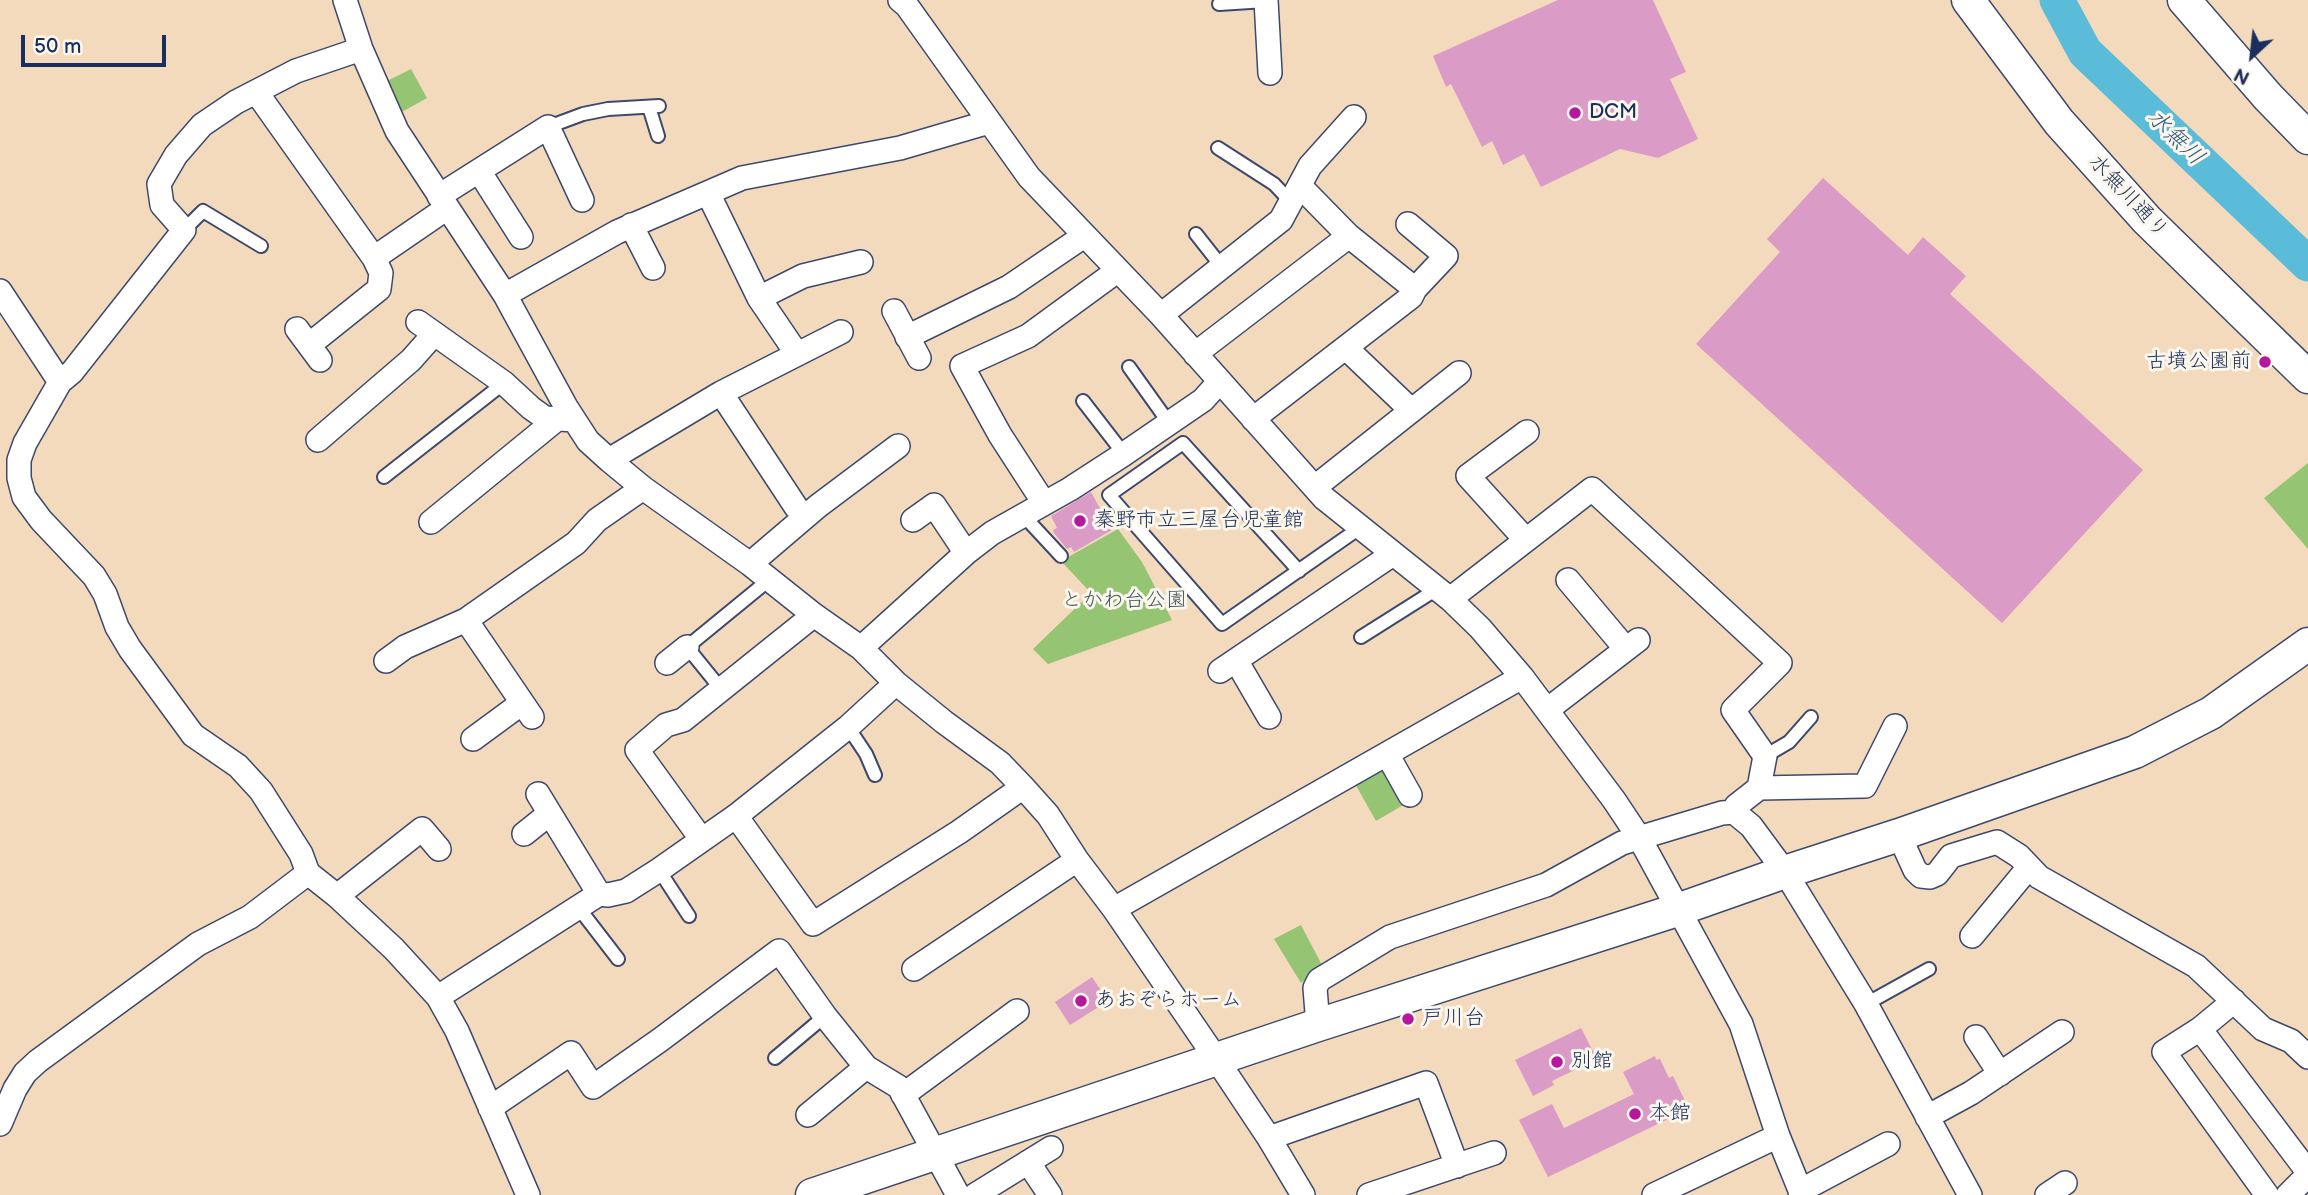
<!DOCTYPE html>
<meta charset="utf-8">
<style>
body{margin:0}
#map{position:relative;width:2308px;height:1195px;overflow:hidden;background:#f4dabc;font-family:"Balsamiq Sans",sans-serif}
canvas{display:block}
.north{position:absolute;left:2217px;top:21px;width:70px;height:70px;-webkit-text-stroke:5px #fbf7ec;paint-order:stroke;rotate:207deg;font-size:19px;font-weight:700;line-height:28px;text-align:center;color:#1b2f5e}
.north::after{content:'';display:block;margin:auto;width:24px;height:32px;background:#1b2f5e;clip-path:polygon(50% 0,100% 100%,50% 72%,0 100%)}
.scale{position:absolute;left:21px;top:35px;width:145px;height:32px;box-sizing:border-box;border:4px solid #1b2f5e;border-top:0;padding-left:9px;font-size:21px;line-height:24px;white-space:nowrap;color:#1b2f5e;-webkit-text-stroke:5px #fbf7ec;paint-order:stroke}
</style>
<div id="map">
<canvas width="2308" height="1195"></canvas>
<div class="north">N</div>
<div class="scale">50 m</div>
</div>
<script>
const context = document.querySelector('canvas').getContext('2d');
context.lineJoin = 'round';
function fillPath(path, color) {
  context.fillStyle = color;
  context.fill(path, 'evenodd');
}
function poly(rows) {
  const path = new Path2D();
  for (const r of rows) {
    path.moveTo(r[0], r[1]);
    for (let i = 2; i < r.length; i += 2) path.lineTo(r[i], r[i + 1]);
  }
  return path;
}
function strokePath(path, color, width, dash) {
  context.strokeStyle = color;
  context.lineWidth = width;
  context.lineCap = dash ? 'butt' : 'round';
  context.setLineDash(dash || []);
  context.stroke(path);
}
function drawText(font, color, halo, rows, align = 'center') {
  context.font = font + ' "Balsamiq Sans","Klee One",sans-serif';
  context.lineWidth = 6;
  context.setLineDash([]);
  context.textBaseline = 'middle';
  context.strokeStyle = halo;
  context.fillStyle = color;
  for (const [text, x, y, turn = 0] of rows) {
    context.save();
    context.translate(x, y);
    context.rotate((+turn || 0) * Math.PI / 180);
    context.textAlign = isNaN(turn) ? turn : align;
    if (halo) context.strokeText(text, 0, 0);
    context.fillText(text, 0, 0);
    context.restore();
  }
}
fillPath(poly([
 [411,69,427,98,400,113,385,82],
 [2308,463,2308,549,2264,498],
 [1118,529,1142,562,1172,620,1048,664,1033,649,1091,593,1061,561],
 [1379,768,1386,771,1405,804,1376,821,1354,782],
 [1301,925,1323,967,1301,983,1274,939]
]), '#95c473');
strokePath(poly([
 [2057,0,2085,52,2308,264]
]), '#5abcd8', 35);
fillPath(poly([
 [1558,0,1653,0,1686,72,1670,79,1698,139,1658,158,1620,149,1541,187,1524,154,1503,165,1492,141,1482,147,1451,84,1446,87,1433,56],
 [1823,178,1908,255,1923,237,1966,276,1950,294,2143,470,2002,623,1696,344,1780,252,1767,239],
 [1091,492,1112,530,1074,552,1071,547,1067,549,1054,533,1053,530,1057,528,1051,516],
 [1092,977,1108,1001,1070,1025,1055,1002],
 [1581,1028,1597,1059,1552,1081,1554,1085,1533,1096,1515,1060],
 [1655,1056,1656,1060,1660,1059,1669,1078,1673,1076,1689,1109,1548,1177,1519,1120,1552,1104,1564,1128,1634,1094,1623,1072]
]), '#da9bc7');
const lane = poly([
 [1219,4,1266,1],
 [649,107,658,136],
 [548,127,583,114,608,109,659,106],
 [1218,148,1274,184,1291,202],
 [184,230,203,211,261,246],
 [1196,234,1222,267],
 [1129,367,1169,423],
 [1083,401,1124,454],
 [384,477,504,383],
 [1023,515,1061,556],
 [1299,571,1183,443,1109,495,1222,624,1361,527],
 [1361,637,1437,589],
 [721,689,687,647,770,579],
 [848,727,866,754,875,775],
 [1765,756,1789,742,1811,717],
 [659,870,689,916],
 [578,907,618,959],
 [1866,1004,1929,969],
 [775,1058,825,1016]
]);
const street = poly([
 [345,0,361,49,397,131,505,295,566,407,588,441,609,460,643,488,750,564,814,615,861,648,896,683,944,722,1000,763,1023,787,1048,815,1077,860,1114,909,1217,1060,1269,1138,1303,1195],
 [900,0,907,6,1029,177,1161,315,1324,498,1450,599,1480,628,1522,677,1614,800,1640,839,1741,1024,1778,1136,1802,1195],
 [1266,0,1270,73],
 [257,93,374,258,381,273,379,289,309,345],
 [479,171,521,237],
 [1300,186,1349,236,1415,289],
 [708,193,759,298,797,354],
 [439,196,548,127,582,200],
 [631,225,653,268],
 [374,258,447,208],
 [0,291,60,382,25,443,19,460,19,478,24,497,41,520,94,576,105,594,117,627,130,649,193,735,238,766,261,791,301,854,308,873,337,896,394,949,438,997,457,1031,528,1195],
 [505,295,617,232,742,178,900,148,989,122],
 [759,298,803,276,861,262],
 [894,311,919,358],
 [1161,315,1281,220,1310,166,1354,117],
 [418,322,504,383,531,408,545,418,574,420],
 [297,329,320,360],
 [907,337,1009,287,1084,236],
 [1346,348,1411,410],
 [1195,354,1349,236],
 [60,382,72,372,184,230,162,205,159,184,176,155,202,125,236,102,296,71,361,49],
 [721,393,796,507],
 [1253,419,1411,297,1415,289,1446,256,1408,224],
 [318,440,411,360,434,334],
 [609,460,721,393,841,332],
 [1315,487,1459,373],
 [1044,503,1000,435,962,366,1028,336,1117,271],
 [913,520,934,505,966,553],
 [431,522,557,419],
 [1525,539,1468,476,1527,432],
 [750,564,818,506,898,446],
 [1568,580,1626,649],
 [1450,599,1592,489,1780,663,1733,710,1765,756,1759,788,1736,806,1734,812],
 [466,620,532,717],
 [861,648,966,553,992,533,1070,489,1124,454,1203,400,1220,381],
 [386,661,405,647,466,620,576,543,597,520,643,488],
 [1237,662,1269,717],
 [667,663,687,647],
 [1220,671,1393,554],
 [1547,710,1638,640],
 [473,739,522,703],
 [1387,754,1410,795],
 [1759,788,1865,786,1895,726],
 [538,794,599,894],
 [736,816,813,924,959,832,1023,787],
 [524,834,549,814],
 [1899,835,1915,870,1921,876,1930,877,1937,874,1951,856,1997,842,2019,856,2039,877,2196,966,2263,1029,2291,1041,2308,1057],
 [702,840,637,750,666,725,683,720,814,615],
 [337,896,422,829,439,849],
 [1114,909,1522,677],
 [1972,936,2029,867],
 [914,969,1077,860],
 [438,997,599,894,608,895,626,891,659,870,736,816,848,727,896,683],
 [2234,1001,2200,1029,2164,1052,2267,1195],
 [1318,1025,1315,988,1319,980,1390,937,1546,885,1622,843,1722,813,1734,812,1751,826,1785,872,1866,1004,1970,1195],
 [2200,1029,2308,1172],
 [1976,1037,2000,1074],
 [903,1095,1017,1011],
 [490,1108,571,1053,593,1087,660,1040,779,951,825,1016,866,1067,899,1087,958,1195],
 [808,1115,866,1067],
 [1927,1117,1971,1093,2062,1032],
 [0,1124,15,1089,25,1073,38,1061,198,944,250,917,308,873],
 [1269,1138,1426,1083,1457,1166],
 [1028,1162,1050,1195],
 [1800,1191,1888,1144],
 [975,1195,1051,1148],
 [1369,1195,1494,1153],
 [1654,1195,1778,1136],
 [2047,1195,2065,1183],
 [2288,1195,2308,1175]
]);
const secondary = poly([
 [1968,0,2059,122,2147,220,2308,377],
 [2184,0,2268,97,2308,138],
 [812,1195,1318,1025,1677,910,1785,872,1899,835,2135,752,2211,713,2308,644]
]);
strokePath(lane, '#3c496c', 16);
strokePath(street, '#3c496c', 26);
strokePath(secondary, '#3c496c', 35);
strokePath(lane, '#fff', 12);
strokePath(street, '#fff', 23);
strokePath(secondary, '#fff', 32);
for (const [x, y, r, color] of [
 [1575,113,7,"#b5179e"],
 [2265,362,7,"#b5179e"],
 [1080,521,7,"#b5179e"],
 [1081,1001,7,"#b5179e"],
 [1408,1019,7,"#b5179e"],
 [1557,1062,7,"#b5179e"],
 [1635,1114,7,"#b5179e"]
]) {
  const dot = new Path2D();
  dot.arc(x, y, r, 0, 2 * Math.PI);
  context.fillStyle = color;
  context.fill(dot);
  strokePath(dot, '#fbf7ec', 2.5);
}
drawText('21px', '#1b2f5e', '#fbf7ec', [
 ["DCM",1589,113],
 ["古墳公園前",2251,362,"right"],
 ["秦野市立三屋台児童館",1094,521],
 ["あおぞらホーム",1095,1001],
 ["戸川台",1422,1019],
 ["別館",1571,1062],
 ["本館",1649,1114]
], 'left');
drawText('21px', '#1b2f5e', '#fbf7ec', [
 ["水無川通り",2128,197,47]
]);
drawText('21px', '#405c64', '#fbf7ec', [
 ["とかわ台公園",1124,601]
]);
drawText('italic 23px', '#2e5983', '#fbf7ec', [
 ["水無川",2175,138,44]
]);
</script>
